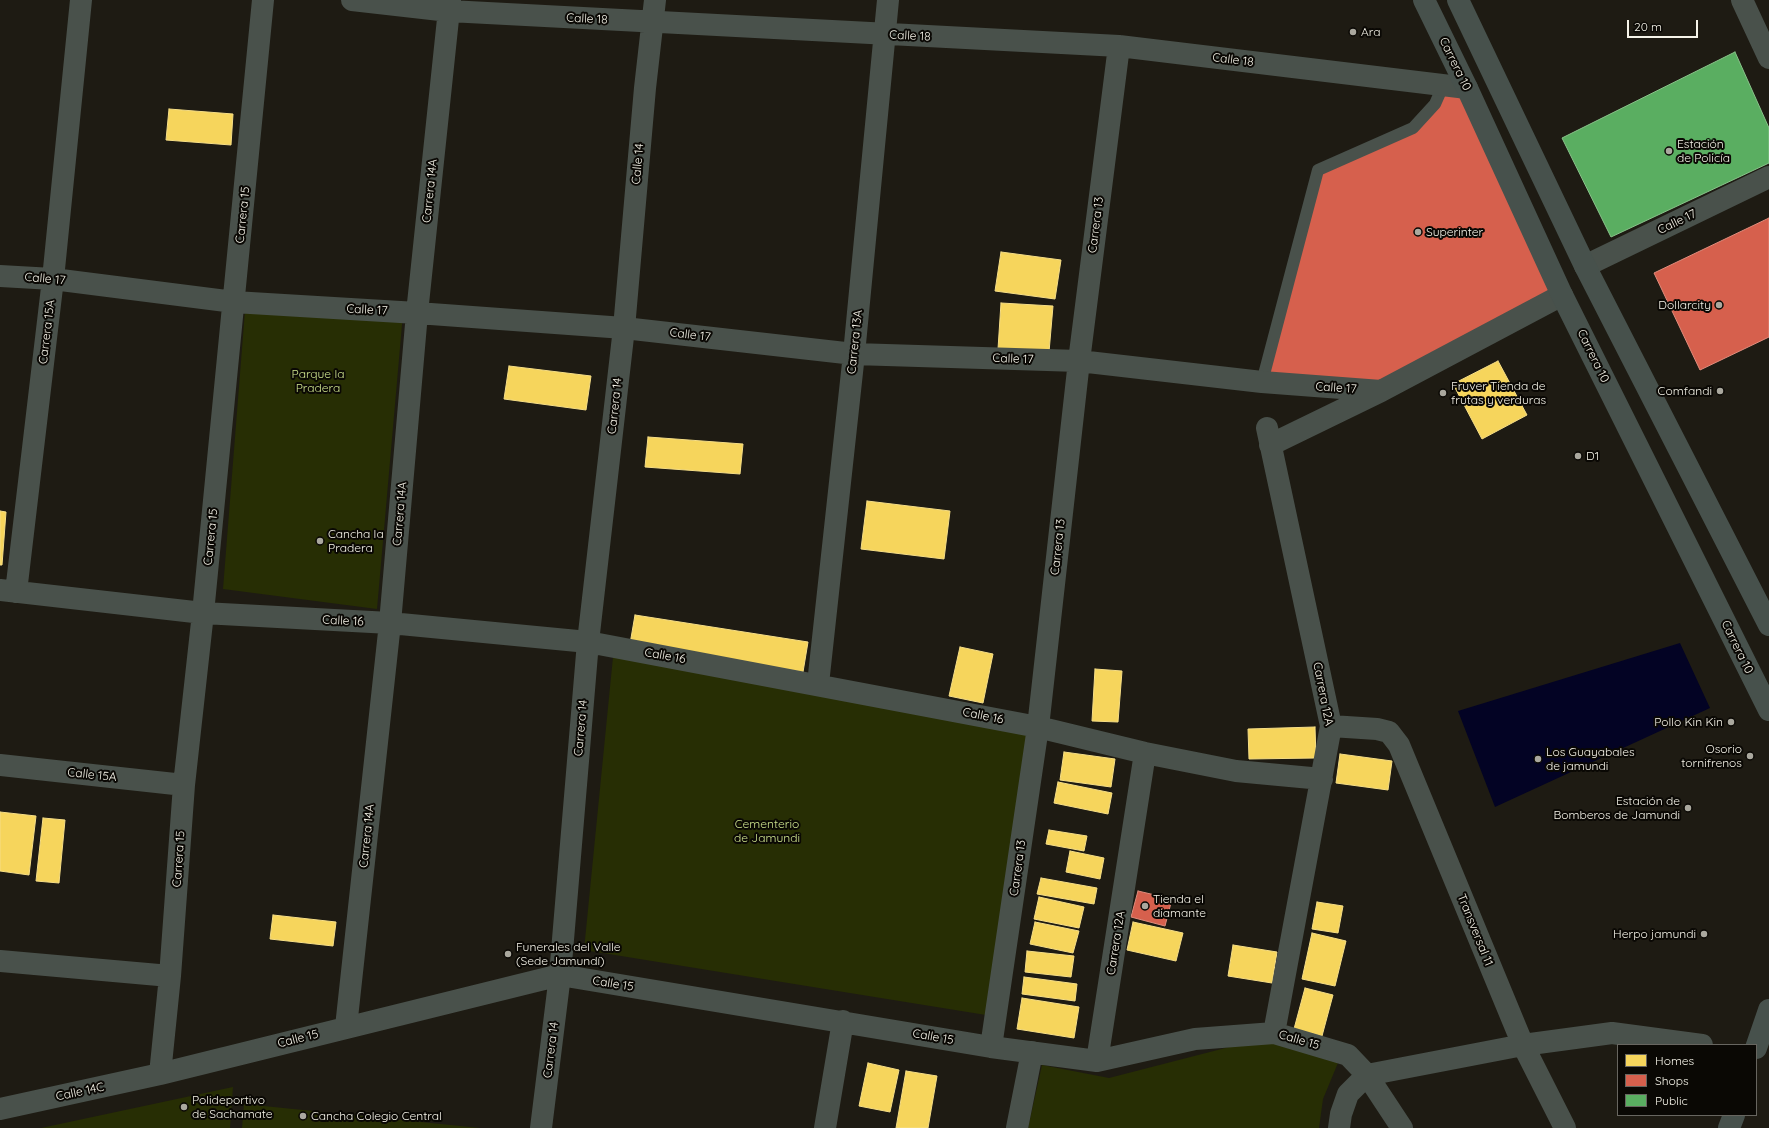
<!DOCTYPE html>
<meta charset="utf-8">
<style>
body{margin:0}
#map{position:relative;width:1769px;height:1128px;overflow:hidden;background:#1e1b13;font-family:Quicksand,sans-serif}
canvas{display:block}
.legend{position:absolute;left:1617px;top:1044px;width:140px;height:72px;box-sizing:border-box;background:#0a0804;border:1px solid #686660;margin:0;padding:5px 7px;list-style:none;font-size:12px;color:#f6f4e9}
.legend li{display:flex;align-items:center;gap:8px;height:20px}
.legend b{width:20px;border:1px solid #686660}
.scale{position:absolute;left:1627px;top:20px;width:71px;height:18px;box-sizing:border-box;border:2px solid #f6f4e9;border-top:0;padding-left:5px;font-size:12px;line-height:14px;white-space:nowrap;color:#f6f4e9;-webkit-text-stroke:3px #0a0804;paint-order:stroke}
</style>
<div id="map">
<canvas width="1769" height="1128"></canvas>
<ul class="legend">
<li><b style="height:11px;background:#f6d55c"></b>Homes</li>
<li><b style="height:11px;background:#d6604d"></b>Shops</li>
<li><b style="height:11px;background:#5aae61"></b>Public</li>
</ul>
<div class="scale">20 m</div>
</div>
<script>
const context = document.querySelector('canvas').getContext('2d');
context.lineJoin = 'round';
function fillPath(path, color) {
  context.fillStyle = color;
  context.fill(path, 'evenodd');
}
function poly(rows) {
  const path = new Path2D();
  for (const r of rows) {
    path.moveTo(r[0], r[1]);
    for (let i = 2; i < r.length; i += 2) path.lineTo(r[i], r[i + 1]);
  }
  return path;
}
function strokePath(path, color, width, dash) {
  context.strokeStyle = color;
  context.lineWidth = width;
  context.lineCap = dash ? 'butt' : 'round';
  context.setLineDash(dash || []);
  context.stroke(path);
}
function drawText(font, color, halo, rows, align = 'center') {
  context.font = font + ' Quicksand,sans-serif';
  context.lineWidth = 4;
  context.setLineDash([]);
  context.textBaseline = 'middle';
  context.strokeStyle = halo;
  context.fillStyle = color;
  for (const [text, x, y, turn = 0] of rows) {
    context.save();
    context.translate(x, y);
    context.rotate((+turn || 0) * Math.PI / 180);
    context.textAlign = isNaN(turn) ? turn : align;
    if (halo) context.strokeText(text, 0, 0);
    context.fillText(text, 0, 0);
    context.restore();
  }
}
fillPath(poly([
 [246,298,404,302,377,609,223,589],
 [613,657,1029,725,986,1015,584,950],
 [1272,1036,1340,1058,1323,1099,1319,1128,1028,1128,1042,1065,1109,1078],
 [233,1087,230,1128,41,1128],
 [244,1104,480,1128,242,1128]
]), '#272e04');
fillPath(poly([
 [1680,643,1710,708,1495,807,1458,711]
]), '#030324');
const homes = poly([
 [169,109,233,114,231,145,166,140,169,109],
 [1001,252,1061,260,1055,299,995,291,1001,252],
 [1001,303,1053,306,1049,352,998,349,1001,303],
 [1498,361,1527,415,1482,439,1453,384,1498,361],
 [509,366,591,376,586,410,504,399,509,366],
 [648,437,743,444,740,474,645,467,648,437],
 [867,501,950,511,944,559,861,549,867,501],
 [0,511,6,512,2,565,0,565,0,511],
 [635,615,808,642,803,672,630,644,635,615],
 [960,647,993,654,983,703,949,696,960,647],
 [1095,669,1122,671,1118,722,1092,721,1095,669],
 [1315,727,1316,758,1249,759,1248,729,1315,727],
 [1064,752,1115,759,1111,787,1060,780,1064,752],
 [1340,754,1392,761,1388,790,1336,783,1340,754],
 [1058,782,1112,793,1108,814,1054,803,1058,782],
 [0,812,36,816,29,875,0,871,0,812],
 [43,818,65,820,59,883,36,881,43,818],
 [1049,830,1087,836,1084,851,1046,844,1049,830],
 [1070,851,1104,858,1100,879,1066,872,1070,851],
 [1041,878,1097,888,1094,904,1037,894,1041,878],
 [1039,897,1084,907,1079,928,1034,919,1039,897],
 [1317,902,1343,906,1338,933,1312,929,1317,902],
 [273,915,336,922,333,946,270,939,273,915],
 [1035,922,1079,931,1073,953,1030,944,1035,922],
 [1133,922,1183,933,1176,961,1127,950,1133,922],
 [1312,933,1346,941,1335,986,1302,979,1312,933],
 [1233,945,1277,952,1272,983,1228,976,1233,945],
 [1027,951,1074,956,1071,977,1025,972,1027,951],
 [1024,977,1077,984,1075,1001,1022,994,1024,977],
 [1305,988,1333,995,1322,1036,1294,1029,1305,988],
 [1022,998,1079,1007,1074,1038,1017,1029,1022,998],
 [868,1063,899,1070,890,1112,859,1106,868,1063],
 [906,1071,937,1076,928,1128,896,1128,906,1071]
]);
fillPath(homes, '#f6d55c');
strokePath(homes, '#f6de86', 1);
const shops = poly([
 [1443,86,1467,88,1562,295,1381,391,1262,382,1318,170,1413,128,1443,86],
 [1769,218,1769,337,1700,370,1654,273,1769,218],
 [1138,891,1172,899,1165,926,1131,917,1138,891]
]);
fillPath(shops, '#d6604d');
strokePath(shops, '#e08c7c', 1);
const public = poly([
 [1735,52,1769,128,1769,163,1611,237,1562,138,1735,52]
]);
fillPath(public, '#5aae61');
strokePath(public, '#89c38a', 1);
strokePath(poly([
 [1262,382,1318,170,1413,128,1435,104,1443,86]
]), '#49514b', 12);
strokePath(poly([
 [352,0,449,11,1119,46,1467,88],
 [1742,0,1769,58],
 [1585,266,1769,177],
 [0,276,53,279,234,302,417,313,624,328,854,354,1079,361,1262,382,1381,391],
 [1267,428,1331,726,1274,1033],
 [1270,445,1381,391,1562,295],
 [0,590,203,613,390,623,588,642,1038,727,1145,753,1236,771,1322,779],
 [16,592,53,279,81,0],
 [818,684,854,354,888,0],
 [1331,726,1377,729,1389,732,1399,745,1523,1045,1565,1128],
 [0,765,184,785],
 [0,961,170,976],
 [346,1027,390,623,417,313,450,0],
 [991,1047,1038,727,1079,361,1119,46],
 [1097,1061,1145,753],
 [160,1074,170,976,184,785,203,613,263,0],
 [1367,1075,1523,1045,1612,1033,1702,1045],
 [0,1109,160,1074,560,975,991,1047,1097,1061,1195,1039,1274,1033,1348,1055,1367,1075,1402,1128],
 [541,1128,560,975,588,642,624,328,645,88,655,0],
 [825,1128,843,1021],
 [1017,1128,1032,1052],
 [1339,1128,1341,1114,1348,1094,1367,1075]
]), '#49514b', 22);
strokePath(poly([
 [1424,0,1467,88,1562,295,1769,710],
 [1458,0,1585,266,1769,625],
 [1756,1048,1769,1010],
 [1729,1128,1734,1115]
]), '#47514c', 22);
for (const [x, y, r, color] of [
 [1353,32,4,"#aaa89e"],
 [1669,151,4,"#aaa89e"],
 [1418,232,4,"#aaa89e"],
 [1719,305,4,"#aaa89e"],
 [1720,391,4,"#aaa89e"],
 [1443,393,4,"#aaa89e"],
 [1578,456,4,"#aaa89e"],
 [320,541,4,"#aaa89e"],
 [1731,722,4,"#aaa89e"],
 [1750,756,4,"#aaa89e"],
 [1538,759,4,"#aaa89e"],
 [1688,808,4,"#aaa89e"],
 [1145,906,4,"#aaa89e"],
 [1704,934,4,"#aaa89e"],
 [508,954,4,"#aaa89e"],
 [184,1107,4,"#aaa89e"],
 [303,1116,4,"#aaa89e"]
]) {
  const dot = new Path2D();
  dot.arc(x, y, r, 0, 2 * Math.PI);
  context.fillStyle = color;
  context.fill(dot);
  strokePath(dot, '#0a0804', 1.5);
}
drawText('12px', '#f6f4e9', '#0a0804', [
 ["Calle 18",587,19,3],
 ["Calle 18",910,36,3],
 ["Calle 18",1233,60,7],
 ["Carrera 10",1455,64,64],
 ["Calle 14",638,164,-85],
 ["Carrera 14A",430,191,-84],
 ["Carrera 15",243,215,-84],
 ["Calle 17",1677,222,-26],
 ["Carrera 13",1096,225,-83],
 ["Calle 17",45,279,5],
 ["Calle 17",367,310,3],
 ["Carrera 15A",47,332,-83],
 ["Calle 17",690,335,7],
 ["Carrera 13A",855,342,-84],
 ["Carrera 10",1593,356,64],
 ["Calle 17",1013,359,2],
 ["Calle 17",1336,388,4],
 ["Carrera 14",615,406,-84],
 ["Carrera 14A",400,514,-85],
 ["Carrera 15",211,537,-84],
 ["Carrera 13",1058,547,-84],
 ["Calle 16",343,621,3],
 ["Carrera 10",1737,647,64],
 ["Calle 16",665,656,10],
 ["Carrera 12A",1323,694,79],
 ["Calle 16",983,716,11],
 ["Carrera 14",581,728,-85],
 ["Calle 15A",92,775,6],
 ["Carrera 14A",367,836,-84],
 ["Carrera 15",179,859,-86],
 ["Carrera 13",1018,868,-82],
 ["Transversal 11",1475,930,68],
 ["Carrera 12A",1116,943,-81],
 ["Calle 15",613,984,9],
 ["Calle 15",933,1037,10],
 ["Calle 15",298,1039,-14],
 ["Calle 15",1299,1040,16],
 ["Carrera 14",551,1050,-83],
 ["Calle 14C",80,1092,-12]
]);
drawText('12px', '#f6f4e9', '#0a0804', [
 ["Ara",1361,32],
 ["Estación",1677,144],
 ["de Policía",1677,158],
 ["Superinter",1426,232],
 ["Dollarcity",1711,305,"right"],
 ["Fruver Tienda de",1451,386],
 ["frutas y verduras",1451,400],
 ["Comfandi",1712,391,"right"],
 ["D1",1586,456],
 ["Cancha la",328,534],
 ["Pradera",328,548],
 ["Pollo Kin Kin",1723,722,"right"],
 ["Osorio",1742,749,"right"],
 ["tornifrenos",1742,763,"right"],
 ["Los Guayabales",1546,752],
 ["de jamundi",1546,766],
 ["Estación de",1680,801,"right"],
 ["Bomberos de Jamundi",1680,815,"right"],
 ["Tienda el",1153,899],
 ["diamante",1153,913],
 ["Herpo jamundi",1696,934,"right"],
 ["Funerales del Valle",516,947],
 ["(Sede Jamundí)",516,961],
 ["Polideportivo",192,1100],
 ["de Sachamate",192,1114],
 ["Cancha Colegio Central",311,1116]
], 'left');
drawText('12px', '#cde28d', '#0a0804', [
 ["Parque la",318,374],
 ["Pradera",318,388],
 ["Cementerio",767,824],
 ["de Jamundi",767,838]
]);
</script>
